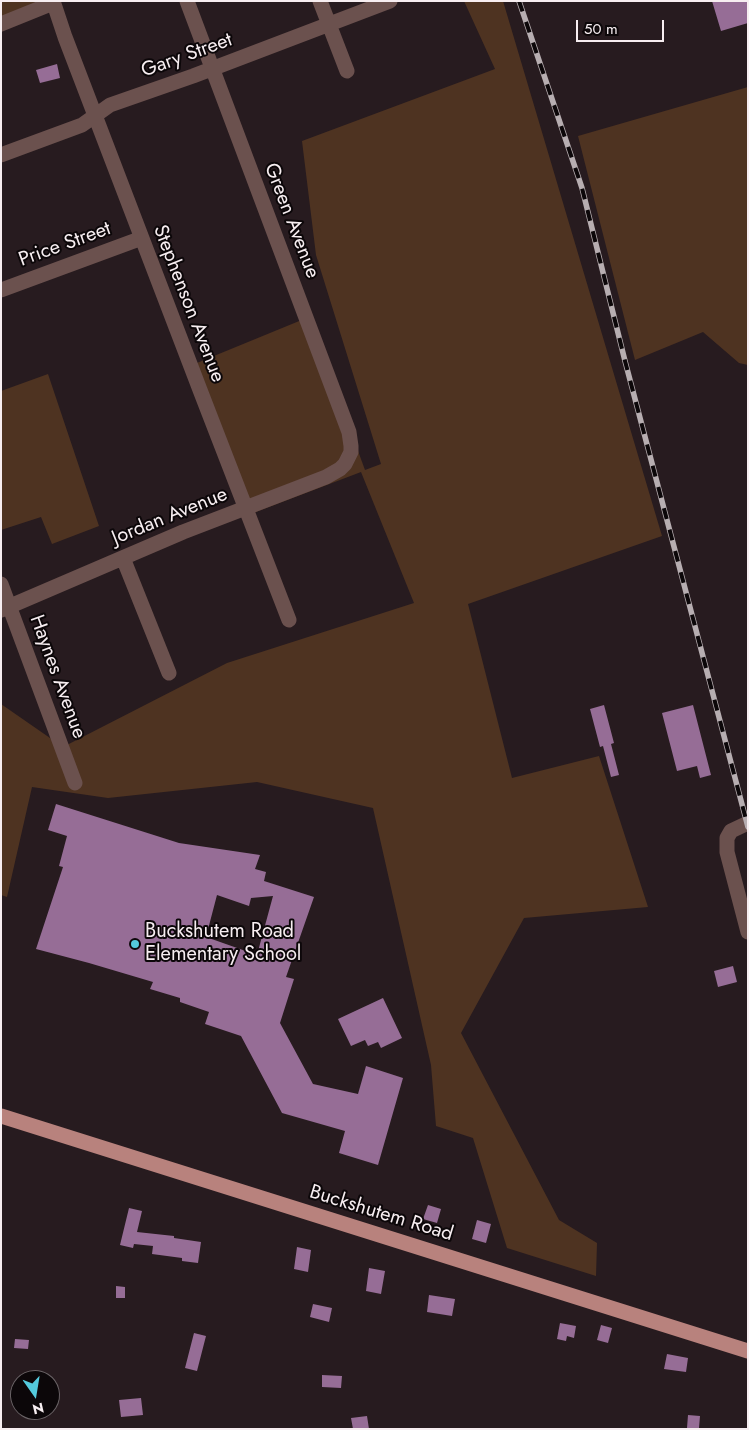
<!DOCTYPE html>
<style>
body{margin:0}
#map{position:relative;width:749px;height:1430px;overflow:hidden;background:#271b1f;font-family:Jost,sans-serif}
canvas{display:block}
.frame{position:absolute;inset:0;border:2px solid #f7eef1;pointer-events:none}
.north{position:absolute;left:10px;top:1370px;width:50px;height:50px;box-sizing:border-box;background:#0c0709;border:1px solid #6a6366;border-radius:50%;rotate:167deg;font-size:14px;font-weight:700;line-height:20px;text-align:center;color:#f7eef1}
.north::after{content:'';display:block;margin:auto;width:18px;height:22px;background:#54cadd;clip-path:polygon(50% 0,100% 100%,50% 72%,0 100%)}
.scale{position:absolute;left:576px;top:20px;width:88px;height:22px;box-sizing:border-box;border:2px solid #f7eef1;border-top:0;padding-left:6px;font-size:15px;line-height:18px;white-space:nowrap;color:#f7eef1;-webkit-text-stroke:4px #0c0709;paint-order:stroke}
</style>
<div id="map">
<canvas width="749" height="1430"></canvas>
<div class="frame"></div>
<div class="north">N</div>
<div class="scale">50 m</div>
</div>
<script>
const context = document.querySelector('canvas').getContext('2d');
context.lineJoin = 'round';
function fillPath(path, color) {
  context.fillStyle = color;
  context.fill(path, 'evenodd');
}
function poly(rows) {
  const path = new Path2D();
  for (const r of rows) {
    path.moveTo(r[0], r[1]);
    for (let i = 2; i < r.length; i += 2) path.lineTo(r[i], r[i + 1]);
  }
  return path;
}
function strokePath(path, color, width, dash) {
  context.strokeStyle = color;
  context.lineWidth = width;
  context.lineCap = dash ? 'butt' : 'round';
  context.setLineDash(dash || []);
  context.stroke(path);
}
function drawText(font, color, halo, rows, align = 'center') {
  context.font = font + ' Jost,sans-serif';
  context.lineWidth = 4;
  context.setLineDash([]);
  context.textBaseline = 'middle';
  context.strokeStyle = halo;
  context.fillStyle = color;
  for (const [text, x, y, turn = 0] of rows) {
    context.save();
    context.translate(x, y);
    context.rotate((+turn || 0) * Math.PI / 180);
    context.textAlign = isNaN(turn) ? turn : align;
    if (halo) context.strokeText(text, 0, 0);
    context.fillText(text, 0, 0);
    context.restore();
  }
}
fillPath(poly([
 [1,1,43,1,1,18],
 [464,1,503,1,662,536,468,604,512,778,599,756,648,907,524,918,461,1033,559,1220,597,1243,596,1276,507,1248,473,1138,436,1126,431,1065,373,808,257,782,108,798,32,787,7,897,1,895,1,704,63,747,227,663,414,603,361,472,248,515,192,365,309,317,365,470,381,464,316,255,302,141,495,69],
 [748,87,748,365,739,363,703,332,635,360,578,136],
 [48,374,99,526,52,544,41,517,1,530,1,391]
]), '#4e3321');
fillPath(poly([
 [712,1,748,1,748,23,721,31],
 [57,64,60,78,40,83,36,70],
 [604,705,614,743,611,744,619,775,611,777,603,746,600,747,590,709],
 [693,705,711,775,700,778,697,766,677,771,662,713],
 [56,804,179,843,260,855,255,869,266,872,264,881,314,897,286,977,294,979,280,1023,313,1084,358,1094,366,1066,403,1078,378,1165,339,1153,345,1131,282,1113,241,1036,205,1024,209,1012,180,1002,180,998,150,989,153,982,89,963,36,949,63,867,59,866,67,836,48,830],
 [217,895,249,906,251,898,273,896,257,955,206,937],
 [733,966,737,982,718,987,714,971],
 [383,998,402,1038,381,1048,378,1042,368,1046,365,1040,351,1046,338,1019],
 [428,1205,441,1209,437,1223,423,1219],
 [129,1208,142,1211,137,1232,174,1236,174,1238,201,1242,198,1263,182,1261,182,1258,152,1254,153,1246,134,1244,133,1248,120,1245],
 [477,1220,491,1224,486,1243,472,1239],
 [297,1247,311,1250,308,1272,294,1269],
 [369,1268,385,1271,381,1294,366,1291],
 [116,1286,125,1287,125,1298,116,1298],
 [429,1295,455,1299,452,1316,427,1312],
 [313,1304,332,1308,329,1322,310,1317],
 [560,1323,576,1326,574,1338,567,1336,566,1341,557,1339],
 [601,1325,612,1328,608,1343,597,1340],
 [194,1333,206,1336,197,1371,185,1368],
 [15,1339,29,1340,28,1349,14,1348],
 [667,1354,688,1358,686,1372,664,1369],
 [322,1375,342,1376,341,1388,322,1387],
 [141,1398,143,1415,121,1417,119,1400],
 [688,1415,700,1416,699,1428,687,1428],
 [367,1416,369,1429,353,1429,351,1418]
]), '#966d96');
strokePath(poly([
 [53,1,65,37,200,390,289,620],
 [320,1,347,71],
 [1,24,53,3],
 [1,155,82,125,110,105,193,76,390,1],
 [1,290,142,238],
 [123,558,169,673],
 [1,584,75,783],
 [1,610,183,532,326,477,340,469,345,464,351,452,351,446,349,432,187,1],
 [748,823,731,831,727,838,727,852,748,932]
]), '#6b514e', 15);
strokePath(poly([
 [1,1116,748,1351]
]), '#b8827d', 15);
const rail = poly([
 [519,1,582,188,625,361,748,827]
]);
strokePath(rail, '#b7aeb1', 5.5);
strokePath(rail, '#0c0709', 4, [11]);
for (const [x, y, r, color] of [
 [135,944,5,"#54cadd"]
]) {
  const dot = new Path2D();
  dot.arc(x, y, r, 0, 2 * Math.PI);
  context.fillStyle = color;
  context.fill(dot);
  strokePath(dot, '#0c0709', 2);
}
drawText('20px', '#f7eef1', '#0c0709', [
 ["Gary Street",187,56,-20],
 ["Green Avenue",291,221,69],
 ["Price Street",65,245,-20],
 ["Stephenson Avenue",188,304,69],
 ["Jordan Avenue",170,517,-22],
 ["Haynes Avenue",57,677,70],
 ["Buckshutem Road",381,1214,17]
]);
drawText('20px', '#f7eef1', '#0c0709', [
 ["Buckshutem Road",145,932],
 ["Elementary School",145,955]
], 'left');
</script>
